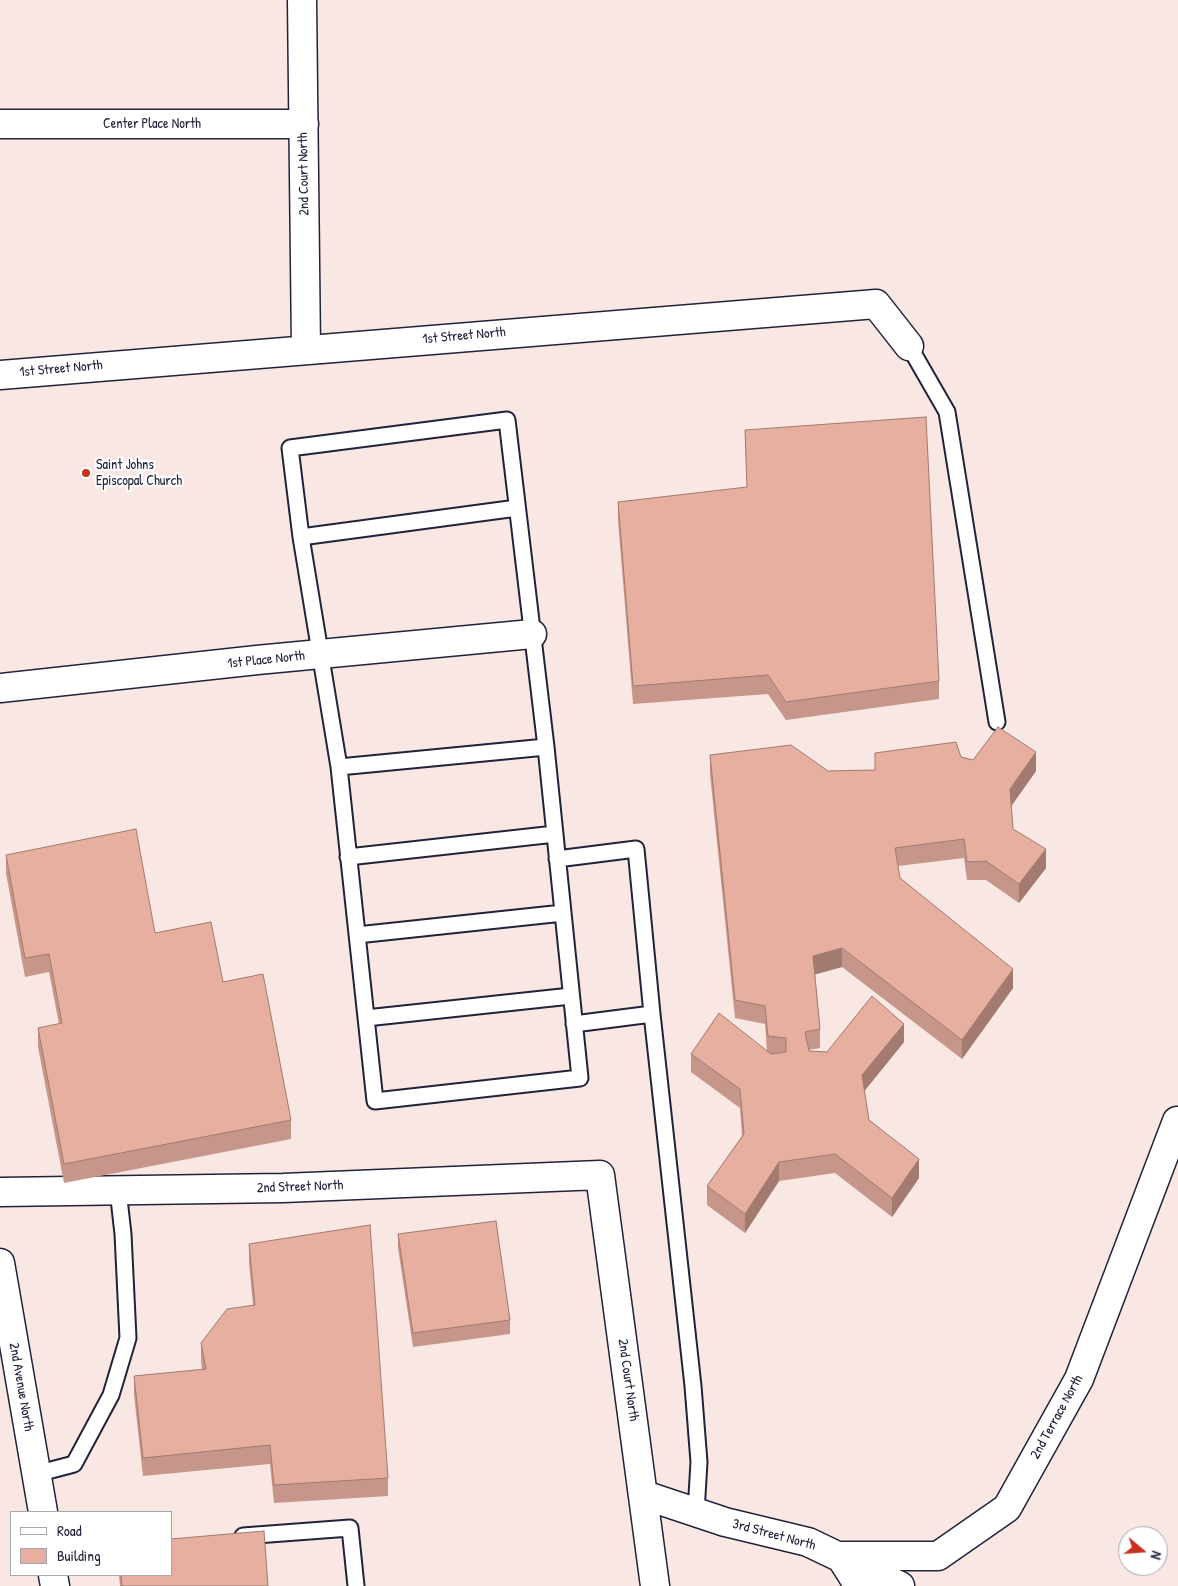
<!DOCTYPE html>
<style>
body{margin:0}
#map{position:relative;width:1178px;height:1586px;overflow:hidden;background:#fff;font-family:"Patrick Hand",sans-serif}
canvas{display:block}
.legend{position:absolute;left:10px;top:1511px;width:162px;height:65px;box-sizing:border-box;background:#fff;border:1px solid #a7a7b1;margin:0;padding:6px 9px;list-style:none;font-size:15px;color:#22223b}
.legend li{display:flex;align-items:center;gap:10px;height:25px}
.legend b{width:25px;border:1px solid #a7a7b1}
.north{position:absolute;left:1118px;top:1526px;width:50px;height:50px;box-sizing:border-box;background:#fff;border:1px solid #a7a7b1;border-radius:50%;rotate:108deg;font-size:14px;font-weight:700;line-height:20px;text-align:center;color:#22223b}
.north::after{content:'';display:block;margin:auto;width:18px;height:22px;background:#c8321e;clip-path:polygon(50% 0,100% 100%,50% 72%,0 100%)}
</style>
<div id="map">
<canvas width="1178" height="1586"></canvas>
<ul class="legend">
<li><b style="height:6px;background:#fff"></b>Road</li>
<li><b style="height:14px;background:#e7afa0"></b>Building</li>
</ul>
<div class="north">N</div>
</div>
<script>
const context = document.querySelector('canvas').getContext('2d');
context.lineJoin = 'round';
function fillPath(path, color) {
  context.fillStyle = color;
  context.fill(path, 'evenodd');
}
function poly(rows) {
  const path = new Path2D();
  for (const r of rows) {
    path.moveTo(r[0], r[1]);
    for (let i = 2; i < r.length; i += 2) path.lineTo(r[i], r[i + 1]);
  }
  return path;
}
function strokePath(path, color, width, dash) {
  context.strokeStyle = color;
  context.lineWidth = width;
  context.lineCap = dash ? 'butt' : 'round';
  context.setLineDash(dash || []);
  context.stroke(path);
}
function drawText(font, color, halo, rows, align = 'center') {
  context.font = font + ' "Patrick Hand",sans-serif';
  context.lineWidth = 4.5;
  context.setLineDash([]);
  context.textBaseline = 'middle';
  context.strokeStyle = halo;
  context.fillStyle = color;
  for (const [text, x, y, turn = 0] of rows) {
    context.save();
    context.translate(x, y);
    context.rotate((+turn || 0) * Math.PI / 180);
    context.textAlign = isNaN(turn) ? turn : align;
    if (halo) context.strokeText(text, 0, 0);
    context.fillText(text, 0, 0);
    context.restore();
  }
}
fillPath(poly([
 [0,0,1178,0,1178,1586,0,1586],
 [11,1512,171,1512,171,1575,11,1575],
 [1128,1536,1158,1536,1158,1566,1128,1566]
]), '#f8e7e2');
const lane = poly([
 [909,346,947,412,997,722],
 [517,508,301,537,290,448,507,420,546,747,580,1078,375,1101,339,767,546,747],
 [301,537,339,767],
 [348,857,555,834],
 [557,859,636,849,652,1014,574,1024],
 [357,935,563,913],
 [652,1014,693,1386,699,1462,696,1512],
 [366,1018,571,996],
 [36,1474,74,1464,111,1395,128,1338,123,1234,118,1190],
 [243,1536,350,1528,356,1586]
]);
const street = poly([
 [302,0,306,349],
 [0,124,304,124],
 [0,375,876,304,909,346],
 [0,688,257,660,532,634],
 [0,1192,283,1188,600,1175,655,1586],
 [644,1495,725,1522,808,1542,900,1586],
 [859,1586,840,1556,938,1556,1007,1508,1079,1379,1177,1121]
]);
const secondary = poly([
 [0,1263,43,1512],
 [53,1575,55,1586]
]);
strokePath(lane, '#22223b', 19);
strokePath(street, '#22223b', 31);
strokePath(secondary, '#22223b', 31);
strokePath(lane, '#fff', 15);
strokePath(street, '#fff', 28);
strokePath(secondary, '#fff', 28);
fillPath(poly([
 [745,430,939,681,939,699,786,720,768,694,633,704,618,520,618,502,747,488],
 [710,755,828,771,875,770,961,757,973,760,1036,771,1011,806,1013,829,1046,868,1019,903,986,880,967,880,964,858,898,866,900,878,1013,988,962,1059,842,967,815,974,820,1029,820,1048,808,1050,809,1051,827,1052,904,1042,864,1091,869,1120,919,1178,892,1217,835,1173,779,1181,745,1233,707,1205,707,1186,742,1136,740,1108,691,1072,691,1054,767,1051,765,1024,735,1018,710,774],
 [6,855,155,933,223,982,291,1120,291,1139,64,1183,38,1047,38,1028,59,1024,49,972,25,977,6,873],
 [398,1234,510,1320,510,1334,413,1347,398,1248],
 [249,1244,388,1478,388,1496,274,1503,270,1464,143,1476,134,1395,134,1376,202,1370,201,1361,201,1343,253,1305,249,1263],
 [119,1575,171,1575,268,1586,120,1586]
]), '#c7968a');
fillPath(poly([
 [1036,752,1036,771,1010,808,1010,789],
 [1046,849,1046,868,1019,903,1019,884],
 [842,948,842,967,813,975,813,956],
 [1013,969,1013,988,962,1059,962,1040],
 [904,1024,904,1042,862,1094,862,1075],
 [919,1159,919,1178,892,1217,892,1198],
 [779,1162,779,1181,745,1233,745,1214]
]), '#a27a70');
const building = poly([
 [926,417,939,681,786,702,768,675,633,686,618,502,747,487,745,430,926,417],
 [998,727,1036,752,1010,789,1013,829,1046,849,1019,884,986,861,967,862,964,839,895,848,900,878,1013,969,962,1040,842,948,813,956,820,1029,805,1032,809,1051,827,1052,872,996,904,1024,862,1075,869,1120,919,1159,892,1198,835,1154,779,1162,745,1214,707,1186,744,1134,740,1089,691,1054,719,1013,771,1054,786,1052,786,1038,768,1036,765,1006,735,1000,710,755,791,745,828,771,875,770,875,753,956,742,961,757,973,760,998,727],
 [136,829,155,933,211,922,223,982,263,974,291,1120,64,1164,38,1028,62,1023,49,954,25,958,6,855,136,829],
 [496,1221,510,1320,413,1333,398,1234,496,1221],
 [370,1225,388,1478,274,1485,270,1445,143,1458,134,1376,206,1369,201,1343,227,1309,255,1305,249,1244,370,1225],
 [264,1531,268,1586,122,1586,121,1575,171,1575,171,1539,264,1531]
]);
fillPath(building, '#e7afa0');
strokePath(building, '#a27a70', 1);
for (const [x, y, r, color] of [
 [86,473,5,"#c8321e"]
]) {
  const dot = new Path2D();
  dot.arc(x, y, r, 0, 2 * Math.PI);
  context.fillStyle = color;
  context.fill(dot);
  strokePath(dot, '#fff', 2);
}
drawText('14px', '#22223b', '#fff', [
 ["Center Place North",152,124],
 ["2nd Court North",304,174,-91],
 ["1st Street North",464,336,-5],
 ["1st Street North",61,369,-5],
 ["1st Place North",266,660,-6],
 ["2nd Street North",300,1187,-2],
 ["2nd Court North",628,1380,82],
 ["2nd Avenue North",21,1387,80],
 ["2nd Terrace North",1057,1417,-61],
 ["3rd Street North",774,1535,15]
]);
drawText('14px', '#22223b', '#fff', [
 ["Saint Johns",96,465],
 ["Episcopal Church",96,481]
], 'left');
</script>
